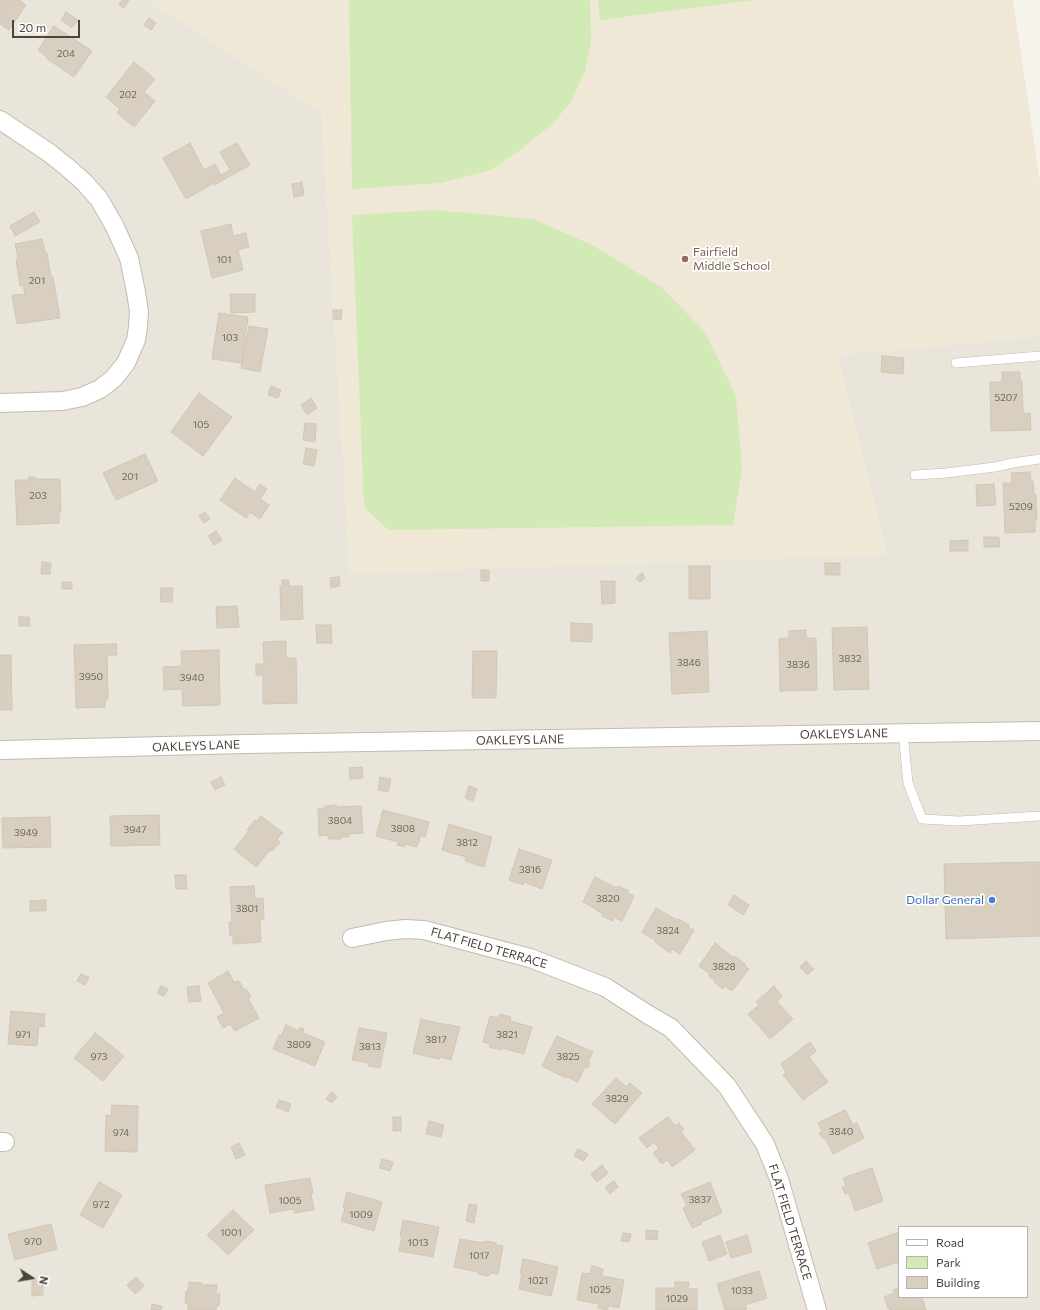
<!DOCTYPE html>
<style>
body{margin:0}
#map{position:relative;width:1040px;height:1310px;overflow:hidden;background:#f6f3ec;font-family:Commissioner,sans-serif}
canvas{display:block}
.legend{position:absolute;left:898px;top:1226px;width:130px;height:72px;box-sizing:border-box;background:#fff;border:1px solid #b7b4b0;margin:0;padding:5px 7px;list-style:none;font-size:12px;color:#4b4439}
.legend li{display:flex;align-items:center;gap:8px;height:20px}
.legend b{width:20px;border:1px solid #b7b4b0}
.north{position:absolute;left:12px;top:1258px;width:40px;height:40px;-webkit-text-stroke:3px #fff;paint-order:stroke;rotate:102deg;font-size:11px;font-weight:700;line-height:16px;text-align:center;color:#4b4439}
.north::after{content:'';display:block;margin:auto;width:14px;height:18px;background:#4b4439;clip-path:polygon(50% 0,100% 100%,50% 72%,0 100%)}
.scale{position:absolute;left:12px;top:20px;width:68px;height:18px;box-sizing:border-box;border:2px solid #4b4439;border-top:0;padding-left:5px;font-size:12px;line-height:14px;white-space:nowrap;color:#4b4439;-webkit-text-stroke:3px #fff;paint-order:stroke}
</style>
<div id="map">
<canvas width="1040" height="1310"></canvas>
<ul class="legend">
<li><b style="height:5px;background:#fff"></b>Road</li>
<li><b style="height:11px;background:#d2eab5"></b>Park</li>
<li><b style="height:11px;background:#d8cfc1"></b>Building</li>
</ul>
<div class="north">N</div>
<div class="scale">20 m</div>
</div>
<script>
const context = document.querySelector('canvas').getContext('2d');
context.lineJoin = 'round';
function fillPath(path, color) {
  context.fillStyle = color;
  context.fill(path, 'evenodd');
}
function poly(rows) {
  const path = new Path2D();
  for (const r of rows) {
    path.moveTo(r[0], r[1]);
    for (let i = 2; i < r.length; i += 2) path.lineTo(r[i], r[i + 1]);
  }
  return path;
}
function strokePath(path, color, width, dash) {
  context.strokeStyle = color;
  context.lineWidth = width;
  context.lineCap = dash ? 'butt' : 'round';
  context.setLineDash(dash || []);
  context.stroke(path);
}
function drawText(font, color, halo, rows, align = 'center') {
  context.font = font + ' Commissioner,sans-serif';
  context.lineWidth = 3.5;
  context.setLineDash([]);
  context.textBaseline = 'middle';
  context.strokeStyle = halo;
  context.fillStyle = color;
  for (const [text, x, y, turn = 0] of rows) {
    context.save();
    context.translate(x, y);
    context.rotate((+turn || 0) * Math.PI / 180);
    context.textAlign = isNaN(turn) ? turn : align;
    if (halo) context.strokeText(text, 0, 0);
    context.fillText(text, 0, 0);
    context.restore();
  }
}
fillPath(poly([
 [0,0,148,0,322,113,350,573,887,554,837,355,1040,336,1040,1310,0,1310],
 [899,1227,1027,1227,1027,1297,899,1297]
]), '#eae5da');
fillPath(poly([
 [148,0,1013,0,1040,182,1040,336,837,355,887,555,350,573,322,113]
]), '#efe8d6');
fillPath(poly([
 [349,0,590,0,591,41,585,71,570,103,552,124,520,150,491,170,441,183,352,189],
 [598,0,754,0,600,20],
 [436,210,533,219,592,245,661,287,705,332,736,396,742,469,733,525,388,530,364,507,352,215]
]), '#d2eab5');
const building = poly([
 [0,0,19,0,26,5,9,30,0,24,0,0],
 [122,0,129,0,124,8,119,5,122,0],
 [66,12,78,20,72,28,61,20,66,12],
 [149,18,156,23,151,30,144,25,149,18],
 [54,26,92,51,74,77,46,58,47,57,38,50,54,26],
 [134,62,155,79,144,92,155,101,134,127,117,113,120,109,106,97,134,62],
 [190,143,204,170,215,164,221,175,230,170,220,152,237,143,250,165,214,185,214,183,186,199,163,158,190,143],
 [302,182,304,195,294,197,292,184,302,182],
 [34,212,40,222,15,236,10,226,34,212],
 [231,224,233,236,246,233,249,247,238,250,243,270,212,278,201,231,231,224],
 [42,239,45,253,47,253,51,277,53,277,60,318,17,324,12,295,25,294,23,285,20,286,16,259,18,258,15,244,42,239],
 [230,294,255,294,255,312,231,313,230,294],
 [333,310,342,310,341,320,333,319,333,310],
 [219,313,248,317,242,363,212,359,219,313],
 [249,326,268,329,260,372,241,368,249,326],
 [882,356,904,358,903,374,881,372,882,356],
 [1002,372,1020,372,1020,381,1022,381,1023,413,1030,413,1031,430,991,431,990,382,1002,382,1002,372],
 [271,386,281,390,278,398,268,395,271,386],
 [199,393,232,417,203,456,171,432,199,393],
 [311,398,317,408,307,415,301,405,311,398],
 [305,423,316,424,315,442,303,440,305,423],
 [306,448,317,450,314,466,303,464,306,448],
 [145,454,158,481,116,500,103,473,145,454],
 [1030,472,1031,481,1033,481,1034,495,1036,495,1037,520,1035,520,1035,532,1005,533,1003,483,1012,483,1011,473,1030,472],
 [29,477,35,477,35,479,60,479,61,512,59,512,59,523,17,525,15,480,29,480,29,477],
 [235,478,255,492,260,484,267,489,260,499,269,505,260,519,250,512,246,518,220,500,235,478],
 [994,484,996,505,977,506,976,485,994,484],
 [205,512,210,519,204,523,199,516,205,512],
 [216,531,222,540,214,545,208,536,216,531],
 [984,537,999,537,1000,547,984,547,984,537],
 [968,540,968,551,950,551,950,541,968,540],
 [42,562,51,563,50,574,41,574,42,562],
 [825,563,840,563,840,575,825,575,825,563],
 [689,566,710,566,710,599,689,599,689,566],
 [481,570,489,570,489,581,481,581,481,570],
 [642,573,645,578,640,582,636,578,642,573],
 [339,577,340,586,331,588,330,578,339,577],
 [282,580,289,580,289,586,302,586,303,619,281,620,280,586,282,586,282,580],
 [601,581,615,581,615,603,602,604,601,581],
 [62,582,72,582,72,589,62,589,62,582],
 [161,588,173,588,172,602,160,602,161,588],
 [237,606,239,627,217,628,216,607,237,606],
 [19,617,29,617,30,626,19,626,19,617],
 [571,623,592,624,592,642,571,641,571,623],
 [316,625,331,625,332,643,317,643,316,625],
 [867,627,869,689,834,690,832,628,867,627],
 [806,630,806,638,816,638,817,690,780,691,779,639,789,638,789,631,806,630],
 [707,631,709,692,672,694,669,633,707,631],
 [286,641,286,658,296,658,297,703,263,704,263,675,256,675,256,664,264,664,263,642,286,641],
 [116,644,117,655,107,655,108,700,105,700,105,707,76,708,74,645,116,644],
 [219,650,220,705,183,706,182,689,164,690,163,667,182,666,181,651,219,650],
 [473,651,497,651,496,698,472,698,473,651],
 [0,655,11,655,12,710,0,710,0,655],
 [362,767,363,778,350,779,349,768,362,767],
 [221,777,225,785,215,790,211,782,221,777],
 [380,777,391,779,388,792,378,790,380,777],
 [469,786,477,789,473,801,465,798,469,786],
 [336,805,337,807,361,806,363,833,349,834,349,837,341,837,341,839,328,839,328,835,319,836,318,809,325,808,325,806,336,805],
 [383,810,429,822,425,837,421,835,417,847,405,844,404,847,397,845,398,842,376,836,383,810],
 [159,815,160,845,111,846,110,816,159,815],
 [261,816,283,833,277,839,280,842,272,851,270,850,256,867,234,849,249,831,247,830,255,820,257,821,261,816],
 [50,817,51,847,3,848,2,818,50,817],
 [449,824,492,837,484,867,465,861,466,857,442,850,449,824],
 [519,849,552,860,542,889,524,882,523,885,509,880,519,849],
 [1040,862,1040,936,946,939,944,864,1040,862],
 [175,875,186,875,187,889,176,889,175,875],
 [595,877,617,888,618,886,629,891,627,893,634,896,622,921,614,917,613,921,602,916,603,914,596,910,596,909,583,902,595,877],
 [254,886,255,899,263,898,264,919,260,919,261,942,233,944,233,936,230,936,229,922,232,922,230,887,254,886],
 [734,895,749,905,743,915,728,905,734,895],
 [46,900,46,911,30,911,30,901,46,900],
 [656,908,677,920,678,919,689,925,688,927,694,930,680,954,672,949,670,953,655,942,656,941,642,932,656,908],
 [715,943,734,958,735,956,745,964,744,965,749,969,732,991,725,986,723,989,714,982,715,981,709,976,710,974,699,966,715,943],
 [806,961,814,969,807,975,800,967,806,961],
 [228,971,234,982,239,981,244,990,246,989,251,997,248,998,259,1018,235,1031,230,1024,223,1028,217,1017,224,1013,208,983,228,971],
 [81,974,89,977,85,985,77,981,81,974],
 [161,986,168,989,164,996,157,993,161,986],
 [199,986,201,1001,189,1002,187,987,199,986],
 [774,986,782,996,777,1002,793,1019,770,1039,748,1014,759,1005,756,1002,774,986],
 [11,1011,45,1014,44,1027,39,1026,37,1046,8,1044,11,1011],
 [500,1014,511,1017,510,1021,532,1027,524,1054,502,1048,501,1050,489,1047,490,1044,483,1042,490,1016,498,1018,500,1014],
 [421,1019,447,1025,447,1024,460,1027,451,1060,440,1057,439,1059,413,1053,421,1019],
 [286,1025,299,1031,300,1027,304,1029,303,1033,325,1042,315,1066,273,1049,279,1035,281,1036,286,1025],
 [359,1028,387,1033,380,1068,368,1066,368,1063,352,1060,359,1028],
 [95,1033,124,1056,103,1081,74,1058,95,1033],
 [557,1036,593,1052,588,1062,590,1063,588,1068,585,1067,578,1082,567,1077,566,1078,542,1066,557,1036],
 [810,1042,816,1051,809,1057,828,1082,803,1100,783,1075,786,1072,781,1064,810,1042],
 [616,1078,626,1087,630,1083,642,1093,615,1124,592,1104,616,1078],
 [331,1092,337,1096,332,1103,326,1099,331,1092],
 [279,1100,291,1104,288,1112,276,1107,279,1100],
 [112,1105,138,1106,137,1152,105,1151,106,1115,111,1116,112,1105],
 [845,1110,853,1125,857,1123,864,1138,833,1154,825,1138,823,1139,819,1133,822,1131,818,1123,845,1110],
 [393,1117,401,1117,401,1131,393,1131,393,1117],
 [668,1117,675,1126,679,1123,684,1129,681,1132,695,1150,672,1167,667,1160,662,1164,653,1153,659,1149,654,1142,647,1148,639,1138,668,1117],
 [429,1121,444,1125,441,1137,426,1134,429,1121],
 [239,1143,245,1155,236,1159,231,1147,239,1143],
 [578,1149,588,1154,584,1161,574,1156,578,1149],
 [382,1159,393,1162,390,1171,379,1168,382,1159],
 [602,1165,608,1173,597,1182,591,1174,602,1165],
 [872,1168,883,1201,855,1211,849,1193,845,1194,842,1187,846,1186,843,1178,872,1168],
 [310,1178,313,1193,311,1194,314,1210,294,1213,293,1209,270,1213,265,1185,310,1178],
 [614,1181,618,1187,610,1194,605,1187,614,1181],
 [99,1182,122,1195,103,1228,80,1215,99,1182],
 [710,1182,722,1213,701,1222,702,1224,692,1228,683,1208,687,1206,681,1194,710,1182],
 [347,1192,382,1202,374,1231,341,1221,345,1208,343,1207,347,1192],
 [469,1204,477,1205,474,1223,466,1221,469,1204],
 [233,1210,254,1230,228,1255,207,1235,233,1210],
 [403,1220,439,1227,433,1257,399,1251,402,1236,400,1236,403,1220],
 [51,1224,57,1249,15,1260,8,1234,51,1224],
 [646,1230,658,1231,657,1240,646,1239,646,1230],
 [899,1232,899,1262,877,1269,868,1243,899,1232],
 [623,1233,631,1234,629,1242,621,1241,623,1233],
 [720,1235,727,1254,709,1261,702,1242,720,1235],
 [747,1235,752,1252,731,1258,726,1242,747,1235],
 [460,1239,484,1243,485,1241,496,1243,496,1245,503,1246,498,1274,490,1273,489,1276,478,1274,479,1272,454,1267,460,1239],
 [523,1259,558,1267,551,1296,519,1289,522,1274,520,1274,523,1259],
 [592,1266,603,1269,602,1276,624,1280,619,1308,608,1306,608,1310,598,1308,599,1304,577,1300,582,1273,590,1274,592,1266],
 [759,1271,767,1298,745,1305,747,1309,743,1310,725,1310,717,1284,759,1271],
 [136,1277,144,1286,135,1294,127,1285,136,1277],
 [32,1281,43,1281,43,1295,32,1296,32,1281],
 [189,1282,202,1283,202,1285,217,1285,216,1293,220,1294,219,1306,217,1305,216,1310,188,1310,188,1303,185,1303,186,1291,188,1291,189,1282],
 [675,1282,689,1282,688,1289,697,1289,697,1310,656,1310,656,1288,675,1288,675,1282],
 [898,1288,899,1297,922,1297,926,1310,890,1310,889,1308,888,1308,884,1297,894,1293,893,1290,898,1288],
 [152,1304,162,1306,161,1310,151,1310,152,1304]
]);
fillPath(building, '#d8cfc1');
strokePath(building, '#d3c7b4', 1);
const service = poly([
 [956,363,1040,356],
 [915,475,946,473,995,467,1013,463,1040,459],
 [903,733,908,783,922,819,959,821,1040,816]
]);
const minor = poly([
 [0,120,48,152,67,167,84,182,99,199,114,225,129,258,136,292,139,312,138,327,136,340,126,363,113,379,100,389,82,397,63,401,0,403],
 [0,750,246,744,1040,731],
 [352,938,386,931,405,929,424,930,530,958,605,987,647,1014,671,1028,727,1086,765,1144,779,1179,817,1310],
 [0,1142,5,1142]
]);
strokePath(service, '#c2bbae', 10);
strokePath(minor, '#c2bbae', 20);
strokePath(service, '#fff', 9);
strokePath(minor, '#fff', 18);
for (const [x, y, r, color] of [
 [685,259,4,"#8d6e63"],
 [992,900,4,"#3f7fe0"]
]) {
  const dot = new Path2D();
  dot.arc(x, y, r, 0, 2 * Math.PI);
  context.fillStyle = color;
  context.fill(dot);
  strokePath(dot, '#fff', 1.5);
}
drawText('10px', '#6e675b', null, [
 ["204",66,54],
 ["202",128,95],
 ["101",224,260],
 ["201",37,281],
 ["103",230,338],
 ["5207",1006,398],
 ["105",201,425],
 ["201",130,477],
 ["203",38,496],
 ["5209",1021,507],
 ["3832",850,659],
 ["3846",689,663],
 ["3836",798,665],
 ["3950",91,677],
 ["3940",192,678],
 ["3804",340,821],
 ["3808",403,829],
 ["3947",135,830],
 ["3949",26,833],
 ["3812",467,843],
 ["3816",530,870],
 ["3820",608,899],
 ["3801",247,909],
 ["3824",668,931],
 ["3828",724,967],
 ["971",23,1035],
 ["3821",507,1035],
 ["3817",436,1040],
 ["3809",299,1045],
 ["3813",370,1047],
 ["973",99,1057],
 ["3825",568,1057],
 ["3829",617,1099],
 ["3840",841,1132],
 ["974",121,1133],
 ["3837",700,1200],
 ["1005",290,1201],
 ["972",101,1205],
 ["1009",361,1215],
 ["1001",231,1233],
 ["970",33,1242],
 ["1013",418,1243],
 ["1017",479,1256],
 ["1021",538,1281],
 ["1025",600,1290],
 ["1033",742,1291],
 ["1029",677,1299]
]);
drawText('12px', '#785e54', '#fff', [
 ["Fairfield",693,252],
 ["Middle School",693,266]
], 'left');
drawText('12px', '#4b4439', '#fff', [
 ["OAKLEYS LANE",844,734,-1],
 ["OAKLEYS LANE",520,740,-1],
 ["OAKLEYS LANE",196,746,-2],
 ["FLAT FIELD TERRACE",489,948,16],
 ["FLAT FIELD TERRACE",790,1222,73]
]);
drawText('12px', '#366cbe', '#fff', [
 ["Dollar General",984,900]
], 'right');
</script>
